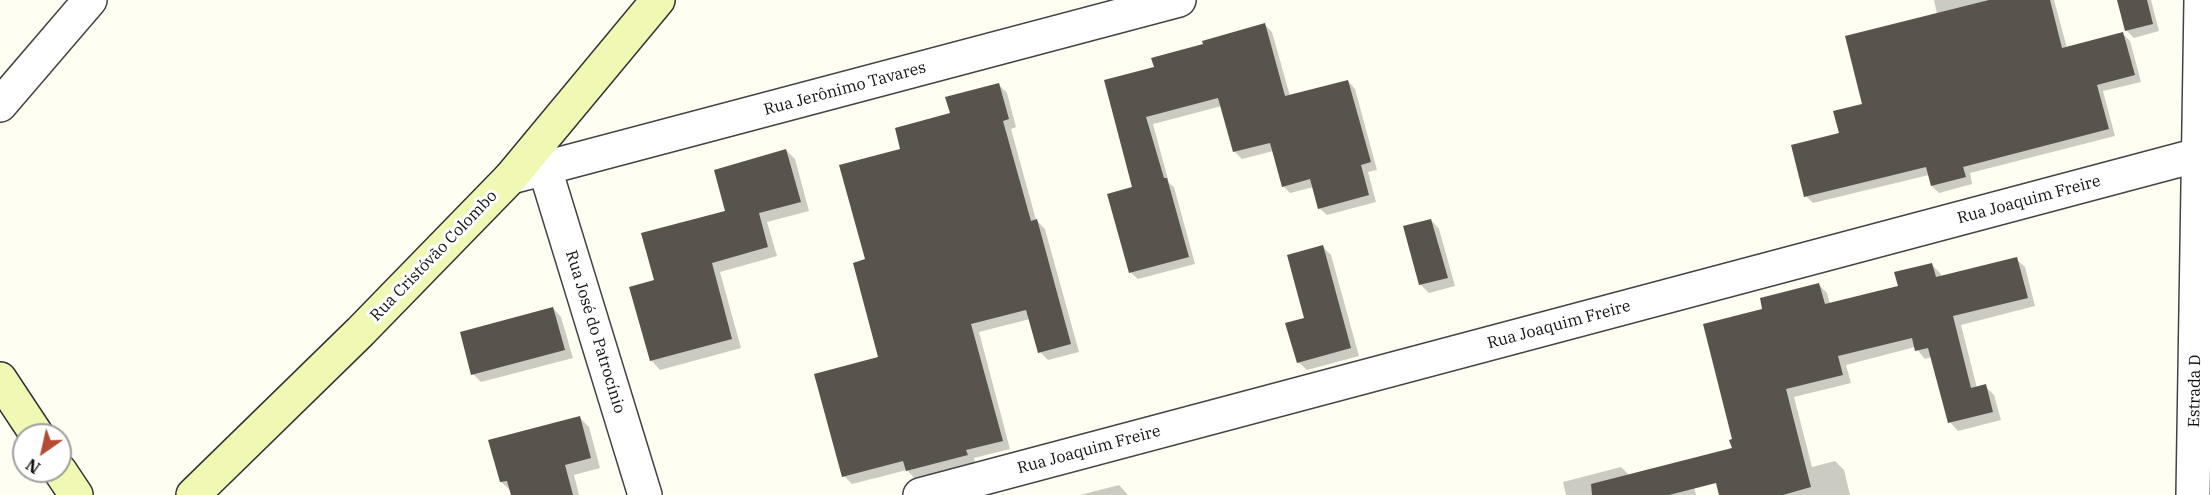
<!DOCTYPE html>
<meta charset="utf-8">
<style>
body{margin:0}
#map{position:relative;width:2210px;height:495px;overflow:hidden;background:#fefef3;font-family:"IBM Plex Serif",serif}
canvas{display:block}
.north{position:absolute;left:12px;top:423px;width:60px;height:60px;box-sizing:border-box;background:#fff;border:2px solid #9f9f9f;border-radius:50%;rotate:214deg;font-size:16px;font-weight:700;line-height:24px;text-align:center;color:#101010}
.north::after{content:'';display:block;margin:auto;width:21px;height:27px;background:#b54b33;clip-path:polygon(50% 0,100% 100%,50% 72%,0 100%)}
</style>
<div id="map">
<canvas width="2210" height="495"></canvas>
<div class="north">N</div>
</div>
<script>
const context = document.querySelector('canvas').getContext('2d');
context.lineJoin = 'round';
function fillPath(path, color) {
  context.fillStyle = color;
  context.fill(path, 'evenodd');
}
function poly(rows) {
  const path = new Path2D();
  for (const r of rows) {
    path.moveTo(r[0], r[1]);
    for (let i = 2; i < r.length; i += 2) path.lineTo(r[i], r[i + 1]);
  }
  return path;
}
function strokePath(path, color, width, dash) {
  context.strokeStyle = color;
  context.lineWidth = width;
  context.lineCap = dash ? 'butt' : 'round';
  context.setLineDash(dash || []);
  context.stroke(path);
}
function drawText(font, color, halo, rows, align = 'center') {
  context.font = font + ' "IBM Plex Serif",serif';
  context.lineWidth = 6;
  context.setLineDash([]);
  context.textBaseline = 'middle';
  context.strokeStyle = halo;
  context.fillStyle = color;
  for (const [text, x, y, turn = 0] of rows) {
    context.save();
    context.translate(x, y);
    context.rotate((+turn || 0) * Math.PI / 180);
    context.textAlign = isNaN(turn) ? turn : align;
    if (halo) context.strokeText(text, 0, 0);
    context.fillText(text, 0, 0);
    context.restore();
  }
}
fillPath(poly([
 [1934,0,2054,0,2067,48,2123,34,2130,41,2141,82,2103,91,2115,136,1970,173,1972,184,1939,193,1932,186,1929,175,1813,203,1806,196,1840,134,1937,14],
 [2119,0,2151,0,2159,31,2134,38,2127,31],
 [1265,25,1272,32,1290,96,1348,81,1355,89,1377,170,1368,172,1376,202,1327,215,1319,208,1314,187,1290,193,1283,186,1273,151,1242,159,1235,152,1222,106,1153,124,1169,183,1174,187,1195,264,1138,279,1130,272,1133,188,1106,81,1156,68,1205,45],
 [999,85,1007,93,1016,127,1011,129,1036,220,1045,229,1079,352,1048,360,1040,352,1030,319,979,332,1010,449,974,458,975,463,915,479,907,470,852,484,844,476,880,358,867,260,902,150,951,114],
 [786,150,795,159,809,211,767,222,777,256,720,272,741,348,660,370,651,360,656,281],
 [1431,220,1439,229,1455,286,1429,293,1421,285,1405,227],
 [1323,247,1331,255,1359,356,1307,370,1298,362,1306,319],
 [2016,259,2025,267,2035,306,1961,325,1977,388,1985,386,1994,395,2001,420,1958,431,1950,422,1932,357,1925,359,1915,347,1846,365,1851,383,1794,397,1812,467,1835,461,1844,470,1850,495,1748,495,1764,310,1819,285,1827,293,1830,304,1900,287,1932,265,1940,273,1942,277],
 [553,308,561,317,573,358,481,382,473,374],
 [579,417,589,427,600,468,574,475,579,495,512,495,511,491,501,482],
 [1621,467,1630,476,1691,473,1696,495,1566,495,1563,482],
 [1119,485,1128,495,1080,495]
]), '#0003');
fillPath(poly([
 [1989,0,2050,0,2062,48,2123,32,2135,75,2097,85,2109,129,1963,167,1966,177,1931,186,1926,167,1804,197,1791,145,1839,133,1833,111,1862,104,1845,36],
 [2117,0,2147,0,2153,24,2125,31],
 [1265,23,1285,96,1348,80,1371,162,1361,165,1369,195,1318,209,1310,179,1282,187,1270,143,1233,152,1218,98,1146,117,1164,178,1167,178,1189,257,1129,273,1107,194,1132,187,1104,80,1154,67,1151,58,1203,44,1202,41],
 [999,83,1009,119,1003,121,1031,221,1037,219,1071,344,1038,353,1026,310,971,324,1003,441,966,450,968,455,906,471,903,461,842,477,814,374,878,357,853,263,865,259,839,165,900,149,895,128,950,113,945,97],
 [786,149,801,202,759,213,768,247,712,263,732,339,650,361,629,287,654,280,641,233,725,211,714,170],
 [1431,219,1448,278,1419,285,1403,226],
 [1323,245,1351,348,1297,363,1285,323,1304,318,1287,255],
 [2017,257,2028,298,1953,316,1971,388,1986,384,1993,412,1948,423,1928,348,1915,351,1912,338,1838,356,1843,375,1786,389,1811,487,1783,495,1719,495,1716,483,1669,495,1592,495,1591,484,1732,448,1729,440,1732,439,1703,324,1762,309,1760,298,1819,283,1825,304,1898,286,1894,272,1932,263,1936,277],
 [553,307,565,350,471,375,460,332],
 [580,416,591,458,565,465,573,495,511,495,507,481,500,482,488,440]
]), '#58534d');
const street = poly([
 [0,105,90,0],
 [545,169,645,495],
 [511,177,1179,0],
 [920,495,2198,155],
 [2193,495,2201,0]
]);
const secondary = poly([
 [0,379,37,435],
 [60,471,76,495],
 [193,495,360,332,511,177,658,0]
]);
strokePath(street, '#434343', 36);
strokePath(secondary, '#323232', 36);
strokePath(street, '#fff', 33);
strokePath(secondary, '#f0f8b4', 33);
drawText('16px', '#101010', '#fff', [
 ["Rua Jerônimo Tavares",845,89,-15],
 ["Rua Joaquim Freire",2029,200,-15],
 ["Rua Cristóvão Colombo",434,256,-46],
 ["Rua Joaquim Freire",1559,325,-15],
 ["Rua José do Patrocínio",595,332,73],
 ["Estrada D",2195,391,-89],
 ["Rua Joaquim Freire",1089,450,-15]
]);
</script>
